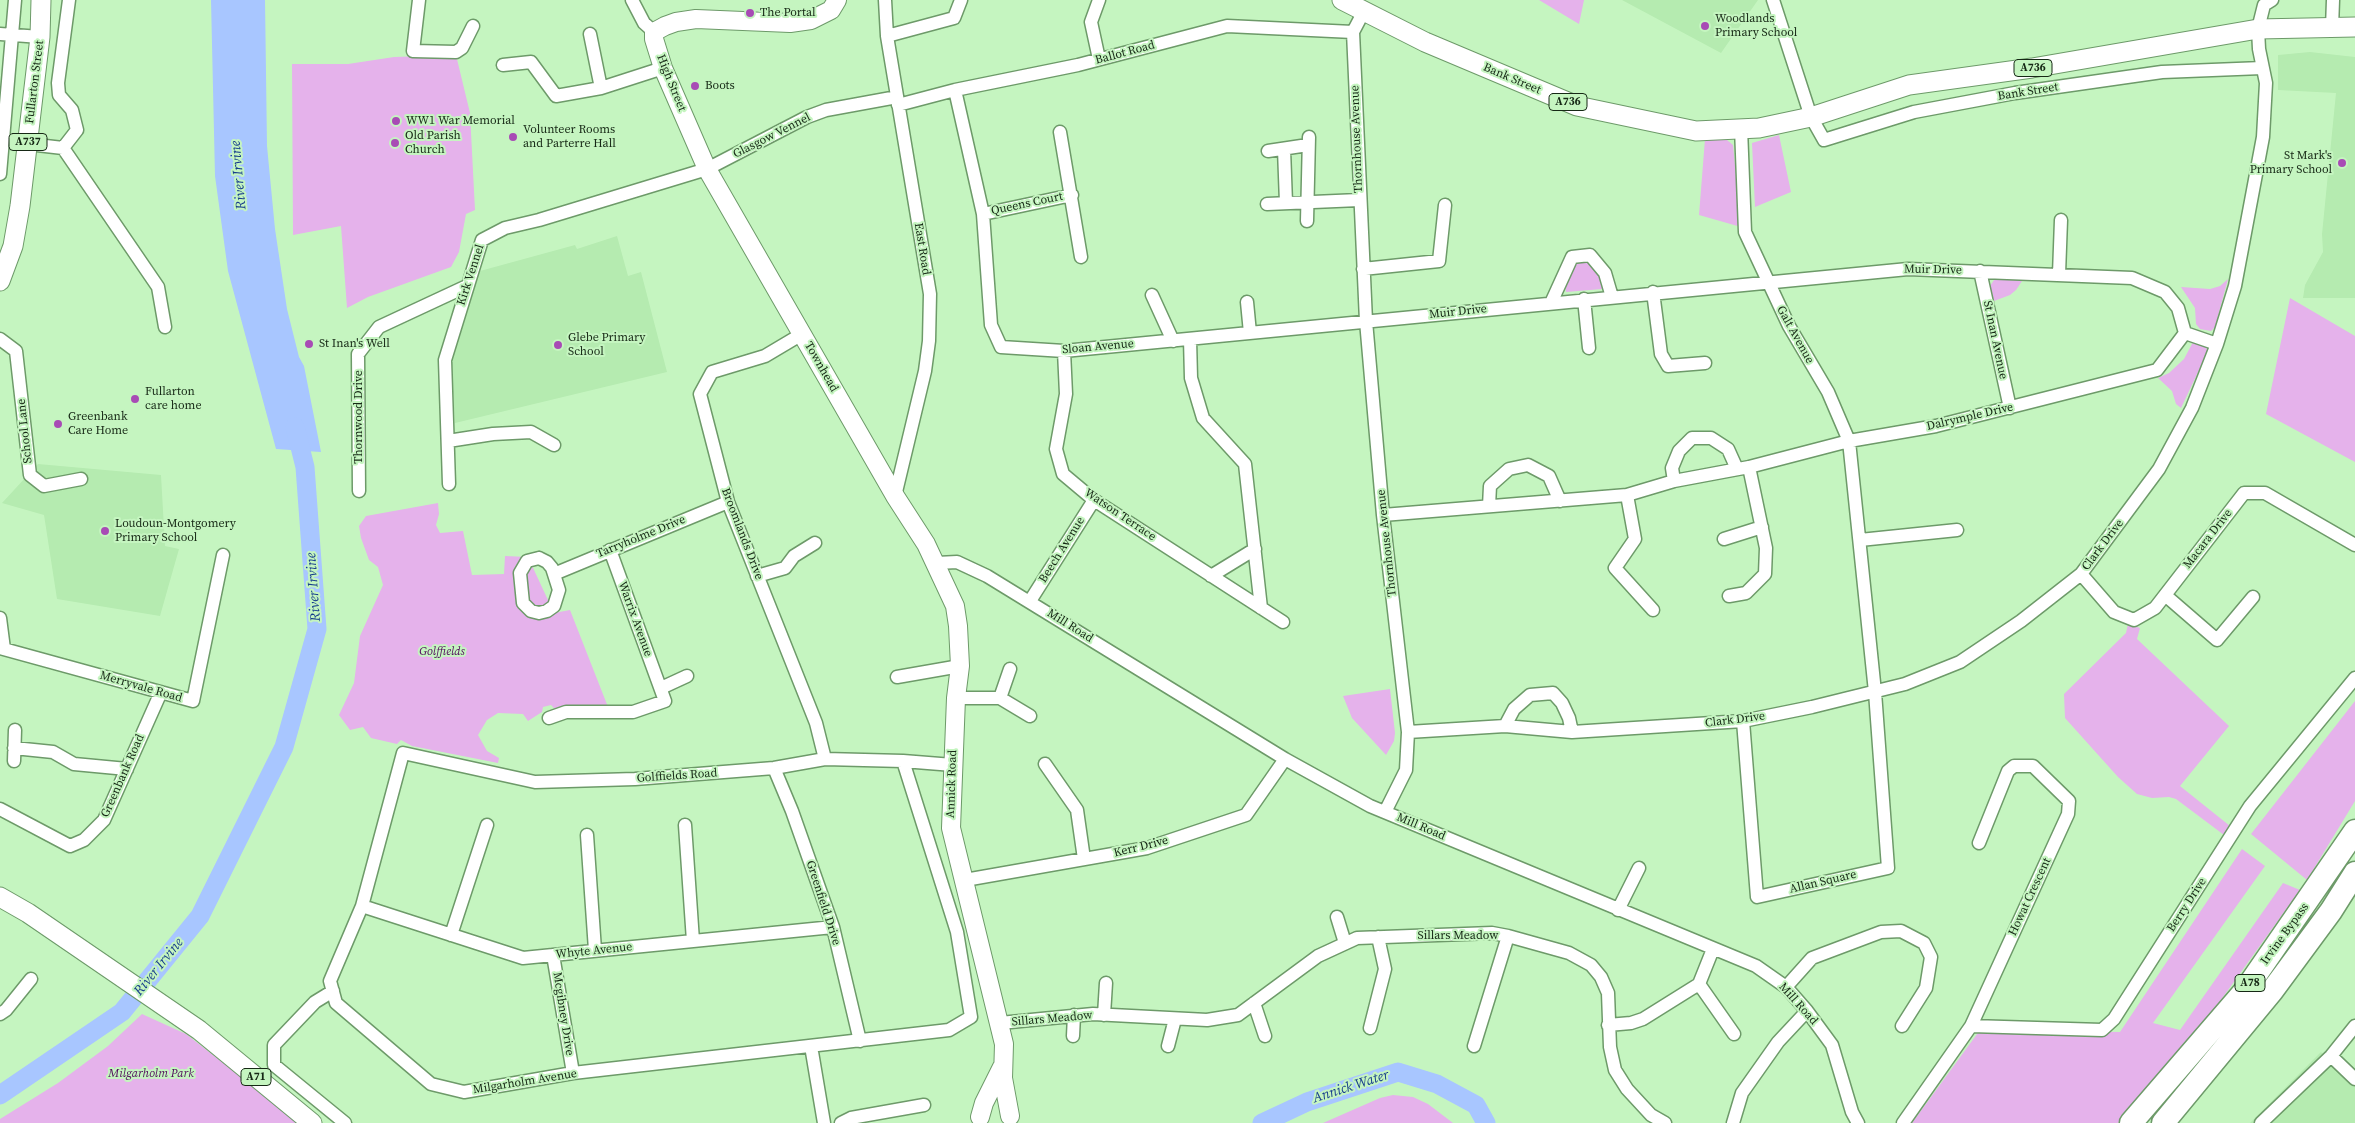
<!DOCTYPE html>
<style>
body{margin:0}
canvas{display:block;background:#c5f5c0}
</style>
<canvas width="2355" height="1123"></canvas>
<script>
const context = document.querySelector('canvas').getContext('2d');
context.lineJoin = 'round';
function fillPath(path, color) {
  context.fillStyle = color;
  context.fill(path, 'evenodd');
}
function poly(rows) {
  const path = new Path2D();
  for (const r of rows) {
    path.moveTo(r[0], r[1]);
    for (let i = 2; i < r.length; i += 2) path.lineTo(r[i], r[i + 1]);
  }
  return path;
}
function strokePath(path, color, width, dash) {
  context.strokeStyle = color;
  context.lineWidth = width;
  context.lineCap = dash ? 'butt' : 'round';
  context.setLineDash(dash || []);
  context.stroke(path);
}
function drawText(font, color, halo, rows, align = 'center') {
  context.font = font + ' "Source Serif 4",serif';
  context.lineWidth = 4;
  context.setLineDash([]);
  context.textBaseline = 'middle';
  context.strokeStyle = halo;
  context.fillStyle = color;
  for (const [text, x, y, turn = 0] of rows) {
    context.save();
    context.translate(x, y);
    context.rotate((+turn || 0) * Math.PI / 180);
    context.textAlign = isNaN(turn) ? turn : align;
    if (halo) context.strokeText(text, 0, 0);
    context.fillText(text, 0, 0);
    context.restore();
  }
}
fillPath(poly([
 [1622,0,1758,0,1721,53],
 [2310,52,2355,57,2355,298,2303,298,2305,285,2323,252,2322,234,2336,93,2278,90,2278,55],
 [617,236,628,276,641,272,667,372,455,423,451,360,480,271,575,245,577,249],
 [38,464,161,475,165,546,179,549,160,616,57,599,44,515,2,503],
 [2321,1052,2355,1086,2355,1123,2250,1123]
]), '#b5ebb0');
fillPath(poly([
 [1539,0,1584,0,1579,24],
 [456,55,470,113,475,210,466,214,459,252,451,267,368,297,347,308,341,226,293,235,292,64,348,64,394,57],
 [1779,135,1791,192,1755,207,1752,143],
 [1705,139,1727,140,1733,145,1741,227,1699,215],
 [1586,261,1592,263,1601,277,1602,289,1566,292,1565,282,1575,262],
 [1996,277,2024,278,2016,290,2010,295,1994,301,1990,286],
 [2228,279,2215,327,2211,331,2200,329,2196,324,2195,308,2181,287,2210,289,2220,286],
 [2290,298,2355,336,2355,462,2266,414],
 [2193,342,2203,342,2208,351,2181,408,2176,404,2172,391,2158,378,2169,373,2184,359],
 [438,503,439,514,436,525,440,533,463,531,472,575,504,574,505,556,528,557,554,613,570,610,608,707,554,708,551,705,543,707,542,712,528,721,523,714,498,713,487,720,478,735,487,751,499,758,498,763,412,746,401,740,397,744,371,738,363,727,350,730,339,715,354,683,360,636,383,585,378,567,369,560,361,538,359,526,366,516],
 [2128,624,2140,628,2137,639,2229,726,2180,786,2230,826,2224,835,2176,799,2169,797,2152,798,2137,794,2118,777,2065,718,2064,694,2126,633],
 [1390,689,1395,733,1394,741,1386,755,1352,718,1343,696],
 [2355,701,2355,801,2307,880,2251,834],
 [2242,849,2265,866,2153,1023,2180,1030,2283,883,2300,890,2200,1029,2118,1123,1912,1123,1980,1030,2120,1032],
 [142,1014,186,1034,301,1123,0,1123,0,1119,58,1083,108,1046],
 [1393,1095,1413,1097,1428,1104,1453,1123,1323,1123,1380,1098]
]), '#e5b2eb');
fillPath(poly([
 [211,0,265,0,267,146,275,229,287,309,299,357,304,366,321,452,276,449,228,271,215,176]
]), '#a8c6ff');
strokePath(poly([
 [0,1095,122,1012,200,916,284,747,317,629,305,467,295,427],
 [1262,1123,1307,1102,1398,1072,1437,1084,1476,1105,1486,1123]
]), '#a8c6ff', 19);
const street = poly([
 [419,0,413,51,456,52,462,48,473,26],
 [632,0,644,23,654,32],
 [885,0,887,36,930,294,929,341,925,371,895,496],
 [1773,0,1811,117,1824,140,1914,112,2015,93,2162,72,2262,68],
 [1364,11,1353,32,1366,321,1383,515,1408,732,1406,770,1385,812],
 [2332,28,2333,0],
 [0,34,40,37],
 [590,34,601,88],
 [887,36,954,18,961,0],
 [1099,59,1091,22,1099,0],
 [503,65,531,62,556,96,601,88,663,68],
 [955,90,983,214,991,325,1001,347,1064,351,1908,269,2132,278,2165,292,2178,308,2185,333],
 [898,105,955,90,1078,65,1227,26,1353,32],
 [1741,128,1745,232,1789,326,1828,392,1849,441,1875,692,1888,868,1757,897,1743,721],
 [1060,132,1081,257],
 [28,144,63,148,77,130,72,110,59,95,58,83,69,0],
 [63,148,158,287,165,327],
 [1284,149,1286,203],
 [1268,151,1308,145],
 [0,174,15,0],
 [1267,204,1359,200],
 [983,214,1072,195],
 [1307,221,1309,137],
 [1363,269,1439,261,1445,205],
 [1980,271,2010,408],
 [2059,274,2061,220],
 [1653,292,1661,354,1668,366,1705,363],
 [1152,295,1173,341],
 [1584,299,1589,348],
 [1247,302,1250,333],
 [1551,303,1572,257,1590,255,1605,273,1612,297],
 [2185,333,2217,344],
 [802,334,765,356,712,372,700,394,728,502,816,723,825,759],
 [0,339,16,351,30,475,44,486,81,479],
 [1190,339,1191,378,1203,418,1245,464,1261,608],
 [1064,351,1066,394,1056,449,1063,474,1094,500,1283,622],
 [448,441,493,434,531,432,554,445],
 [1674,481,1672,468,1679,451,1692,438,1711,438,1728,449,1737,469],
 [449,484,445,360,482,240,505,228,539,220,707,169,807,117,826,110,897,97],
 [359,491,358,354,379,327,467,286],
 [1627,495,1635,539,1615,568,1653,610],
 [1489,506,1490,486,1509,469,1528,465,1549,476,1560,501],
 [1383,515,1627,495,1674,481,1749,467,1849,441,1936,426,2157,370,2185,333],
 [1724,539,1762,527],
 [1860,540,1957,530],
 [539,558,547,562,552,568,559,590,554,606,547,611,539,613,531,611,523,603,520,573,527,561,539,558],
 [937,563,957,562,987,576,1285,759,1370,806,1756,966,1786,987,1807,1011,1832,1045,1852,1112,1858,1123],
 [554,574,728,502],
 [2081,574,2114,612,2134,620,2155,608,2244,493,2265,493,2355,545],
 [757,576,785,568,794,556,815,543],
 [1211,576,1255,549],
 [2165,595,2217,640,2253,597],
 [1729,596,1746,593,1765,574,1766,548,1749,467],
 [1030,601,1094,500],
 [0,618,4,649],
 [0,648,193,701,223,555],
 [897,677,960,666],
 [661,688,687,676],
 [956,698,1000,698,1030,716],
 [1000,698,1010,669],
 [549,718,566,712,633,712,665,701,610,550],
 [1505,726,1514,709,1530,695,1553,693,1562,703,1569,718,1572,732],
 [1408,732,1505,726,1572,732,1743,721,1812,707,1905,684,1960,662,2021,621,2081,574,2159,469,2192,408,2217,344,2235,286,2263,137,2266,83,2259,49,2258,29,2264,5,2272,0],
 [14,748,53,752,74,764,127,769],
 [14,761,15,730],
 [903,761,957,932,971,1017,949,1030,573,1073,464,1092,431,1084,336,1003,330,981,362,906,403,753,535,782,635,779,774,768,825,759,903,761,953,765],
 [1045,764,1077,810,1084,859],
 [774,768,792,811,833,927,860,1041],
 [0,809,70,846,84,840,104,820,161,692],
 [685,825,693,941],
 [587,835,595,950],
 [965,880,1147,848,1246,815,1285,759],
 [362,906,523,958,833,927],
 [1618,910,1639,868],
 [1337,917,1345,943],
 [451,935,487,825],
 [553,955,573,1073],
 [1699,984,1734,1034],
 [1786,987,1812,958,1881,932,1901,931,1924,943,1931,957,1926,988,1902,1026],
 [333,991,315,1002,274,1045,274,1065,345,1123],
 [1254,1003,1265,1036],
 [0,1014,6,1010,31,979],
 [1104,1015,1106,983],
 [1000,1023,1093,1014,1207,1020,1238,1015,1318,956,1357,938,1492,933,1508,936,1569,953,1591,965,1601,977,1608,993,1610,1047,1615,1070,1627,1089,1651,1115,1665,1123],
 [1608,1025,1631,1023,1643,1019,1699,984,1713,949],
 [1971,1026,2102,1030,2114,1019,2250,806,2355,678],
 [1370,1028,1385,969,1378,937],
 [1073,1036,1074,1015],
 [811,1046,824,1123],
 [1168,1046,1175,1019],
 [1474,1046,1508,936],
 [2331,1056,2355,1079],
 [841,1123,851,1118,924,1105],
 [1733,1123,1742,1093,1778,1042,1807,1011],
 [1903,1123,1971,1026,2068,814,2069,801,2033,766,2014,766,2008,771,1979,843],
 [2261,1123,2331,1056,2355,1026]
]);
const secondary = poly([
 [837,0,831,10,811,20,790,23,696,19,676,22,665,26,654,32,654,39,663,68,707,169,895,496,926,544,955,606,958,626,960,666,956,698,951,828,1004,1044,1003,1078,1010,1116],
 [980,1117,984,1103,1002,1067]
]);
const primary = poly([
 [1342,0,1425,42,1577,106,1696,131,1759,128,1811,117,1909,85,2032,68,2258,29,2355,27],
 [0,281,13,246,20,206,40,37,41,0],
 [0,897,28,913,199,1030,312,1123]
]);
const highway = poly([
 [2131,1123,2244,992,2355,831],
 [2163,1123,2272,991,2331,911,2355,873]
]);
strokePath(street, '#6d9a69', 15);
strokePath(secondary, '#6d9a69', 20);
strokePath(primary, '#6d9a69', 21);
strokePath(highway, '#6d9a69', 25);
strokePath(street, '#fff', 12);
strokePath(secondary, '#fff', 18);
strokePath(primary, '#fff', 19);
strokePath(highway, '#fff', 22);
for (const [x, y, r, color] of [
 [750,13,5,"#a84bb5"],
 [1705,26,5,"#a84bb5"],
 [695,86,5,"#a84bb5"],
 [396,121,5,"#a84bb5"],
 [513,137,5,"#a84bb5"],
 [395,143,5,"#a84bb5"],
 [2342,163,5,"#a84bb5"],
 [309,344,5,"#a84bb5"],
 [558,345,5,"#a84bb5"],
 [135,399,5,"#a84bb5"],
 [58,424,5,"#a84bb5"],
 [105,531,5,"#a84bb5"]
]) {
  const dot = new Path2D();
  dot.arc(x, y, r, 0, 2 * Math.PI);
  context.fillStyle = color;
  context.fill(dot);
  strokePath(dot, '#c5f5c0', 2);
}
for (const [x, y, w] of [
 [2033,68,38],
 [1568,102,38],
 [28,142,38],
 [2250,983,30],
 [256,1077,30]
]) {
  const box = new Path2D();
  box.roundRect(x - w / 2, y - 8.5, w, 17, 4);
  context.fillStyle = '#c5f5c0';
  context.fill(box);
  strokePath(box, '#162815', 1);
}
drawText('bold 11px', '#162815', null, [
 ["A736",2033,68],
 ["A736",1568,102],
 ["A737",28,142],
 ["A78",2250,983],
 ["A71",256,1077]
]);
drawText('12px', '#162815', '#c5f5c0', [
 ["The Portal",760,13],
 ["Woodlands",1715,19],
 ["Primary School",1715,33],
 ["Boots",705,86],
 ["WW1 War Memorial",406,121],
 ["Volunteer Rooms",523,130],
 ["and Parterre Hall",523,144],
 ["Old Parish",405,136],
 ["Church",405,150],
 ["St Mark's",2332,156,"right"],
 ["Primary School",2332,170,"right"],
 ["Glebe Primary",568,338],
 ["School",568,352],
 ["St Inan's Well",319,344],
 ["Fullarton",145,392],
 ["care home",145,406],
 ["Greenbank",68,417],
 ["Care Home",68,431],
 ["Loudoun-Montgomery",115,524],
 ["Primary School",115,538]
], 'left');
drawText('12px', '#162815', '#c5f5c0', [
 ["Ballot Road",1125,53,-15],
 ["Bank Street",1512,79,23],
 ["Fullarton Street",35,82,-83],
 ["High Street",671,83,68],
 ["Bank Street",2028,92,-9],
 ["Glasgow Vennel",772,136,-27],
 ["Thornhouse Avenue",1357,139,-92],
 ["Queens Court",1027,204,-12],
 ["East Road",922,249,81],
 ["Muir Drive",1933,270,1],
 ["Kirk Vennel",471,275,-72],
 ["Muir Drive",1458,312,-6],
 ["Galt Avenue",1795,335,61],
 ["St Inan Avenue",1995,340,78],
 ["Sloan Avenue",1098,347,-5],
 ["Townhead",821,367,60],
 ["Thornwood Drive",359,417,-90],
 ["Dalrymple Drive",1970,417,-13],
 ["School Lane",25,431,-96],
 ["Watson Terrace",1120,515,34],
 ["Broomlands Drive",742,534,69],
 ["Tarryholme Drive",641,537,-22],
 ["Macara Drive",2208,539,-52],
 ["Thornhouse Avenue",1387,543,-96],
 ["Clark Drive",2103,545,-53],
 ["Beech Avenue",1062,550,-58],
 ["Warrix Avenue",635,619,70],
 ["Mill Road",1070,626,32],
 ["Merryvale Road",141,687,16],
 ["Clark Drive",1735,720,-7],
 ["Greenbank Road",123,776,-66],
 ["Golffields Road",677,776,-4],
 ["Annick Road",952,784,-88],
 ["Mill Road",1421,827,23],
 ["Kerr Drive",1141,847,-14],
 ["Allan Square",1823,882,-13],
 ["Howat Crescent",2030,897,-65],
 ["Greenfield Drive",823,903,72],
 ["Berry Drive",2187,905,-57],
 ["Irvine Bypass",2285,934,-54],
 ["Sillars Meadow",1458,936],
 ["Whyte Avenue",594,951,-6],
 ["Mill Road",1798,1004,48],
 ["Mcgibney Drive",563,1014,81],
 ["Sillars Meadow",1052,1019,-5],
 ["Milgarholm Avenue",525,1082,-9]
]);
drawText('italic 12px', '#510b5b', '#c5f5c0', [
 ["Golffields",442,652],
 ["Milgarholm Park",151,1074]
]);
drawText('italic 14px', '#173d8c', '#c5f5c0', [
 ["River Irvine",239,175,-95],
 ["River Irvine",314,587,-94],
 ["River Irvine",159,967,-51],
 ["Annick Water",1351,1087,-18]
]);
</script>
